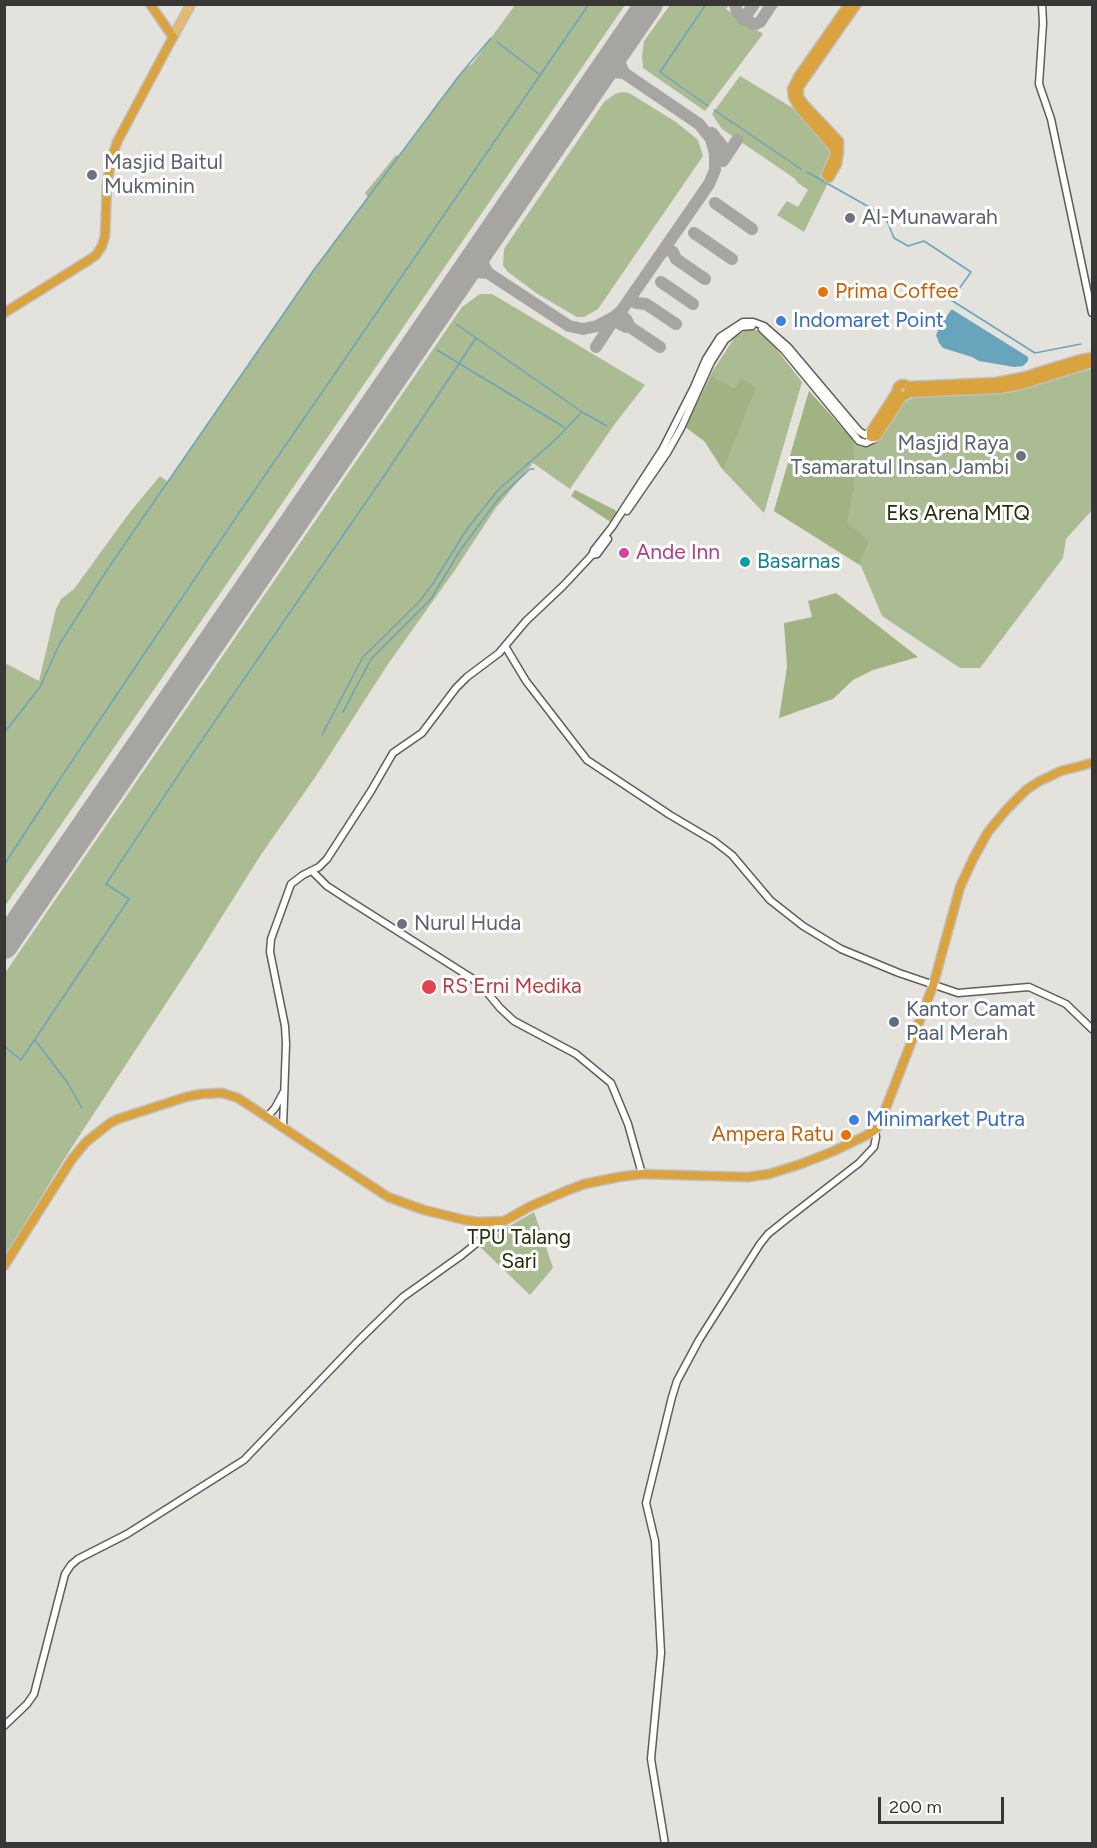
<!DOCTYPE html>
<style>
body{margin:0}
#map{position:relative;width:1097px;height:1848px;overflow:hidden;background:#e3e2dd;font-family:Figtree,sans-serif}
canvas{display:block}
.frame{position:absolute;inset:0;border:6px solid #383736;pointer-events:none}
.scale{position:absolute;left:878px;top:1797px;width:126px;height:27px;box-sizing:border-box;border:3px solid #383736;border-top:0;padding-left:8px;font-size:18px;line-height:21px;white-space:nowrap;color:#383736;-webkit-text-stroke:4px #fff;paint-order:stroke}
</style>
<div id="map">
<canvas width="1097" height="1848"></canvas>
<div class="frame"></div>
<div class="scale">200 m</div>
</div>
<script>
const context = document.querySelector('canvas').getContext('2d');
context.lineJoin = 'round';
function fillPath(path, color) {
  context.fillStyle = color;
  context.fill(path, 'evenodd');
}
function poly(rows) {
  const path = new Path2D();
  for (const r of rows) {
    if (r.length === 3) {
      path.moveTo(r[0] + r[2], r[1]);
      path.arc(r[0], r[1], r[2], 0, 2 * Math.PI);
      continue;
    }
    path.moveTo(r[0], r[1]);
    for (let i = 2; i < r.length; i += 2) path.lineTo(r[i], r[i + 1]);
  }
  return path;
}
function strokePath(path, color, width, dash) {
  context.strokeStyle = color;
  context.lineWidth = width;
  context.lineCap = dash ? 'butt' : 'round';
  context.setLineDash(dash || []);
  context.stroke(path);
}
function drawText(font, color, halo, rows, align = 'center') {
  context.font = font + ' Figtree,sans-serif';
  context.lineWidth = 6;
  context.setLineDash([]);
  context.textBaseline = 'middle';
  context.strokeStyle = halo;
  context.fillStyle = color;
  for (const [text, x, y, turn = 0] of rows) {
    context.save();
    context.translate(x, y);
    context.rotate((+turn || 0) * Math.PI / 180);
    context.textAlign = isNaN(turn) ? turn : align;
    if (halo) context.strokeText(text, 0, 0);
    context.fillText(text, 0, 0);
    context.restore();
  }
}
fillPath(poly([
 [515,5,625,5,5,906,5,667,7,664,39,681,56,609,61,599,74,589,130,512,160,476,168,482,313,271,368,197,365,193,396,155,399,157,458,77,468,66,472,64],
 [670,5,729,5,726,9,763,34,705,111,643,68,642,56,644,41],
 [740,76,793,108,825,140,830,148,832,155,820,176,821,178,828,183,804,232,777,215,787,201,798,207,808,190,798,183,794,178,722,129,712,114],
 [621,92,629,93,676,122,698,140,703,156,598,309,584,317,577,317,536,293,507,271,503,265,504,249,604,102,615,94],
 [480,294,492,294,645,385,614,425,570,489,533,463,495,509,455,570,388,664,316,776,260,856,201,950,68,1153,5,1256,5,973,462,307],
 [746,330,758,330,767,337,802,382,764,513,722,469,704,441,685,427,712,372,735,337],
 [1092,369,1092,510,1066,539,1063,558,980,668,960,668,882,616,861,566,774,511,809,391,854,441,861,445,867,445,905,402,915,397,1005,392],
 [534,1212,553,1268,530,1295,480,1247,506,1228]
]), '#abbb92');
fillPath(poly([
 [712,376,734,389,742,378,756,388,723,469,706,442,686,427],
 [809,391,854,441,854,488,847,522,869,541,859,564,774,511],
 [575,490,615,510,618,515,612,523,571,496],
 [836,593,918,657,873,670,853,680,833,699,779,718,787,667,784,623,812,617,808,601]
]), '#a1b382');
fillPath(poly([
 [951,310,953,310,1025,355,1028,357,1028,361,1023,366,1014,367,979,361,972,357,943,348,939,343,936,335,940,326]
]), '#68a5bc');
strokePath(poly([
 [706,4,660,72,708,106],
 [497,42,539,74],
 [714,110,801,169],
 [807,172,885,216,894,238,908,246,924,241,971,272,951,300,1035,353,1081,344],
 [456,324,582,412,607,426],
 [437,350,564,427],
 [343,712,371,659,431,599,459,552,499,498,530,469,534,469],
 [4,733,40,687,59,645,109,567,313,271,458,77,491,38],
 [322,735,363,657,418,603,432,585,467,529,498,490,554,441,582,412],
 [4,865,62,776,239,513,589,4],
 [35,1040,67,1082,82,1108],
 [4,1046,21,1060,129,899,106,884,191,756,386,473,476,338]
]), '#68a5bc', 1.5);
strokePath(poly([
 [735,4,737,12,753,24,756,24,760,22,772,4],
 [743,20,754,4],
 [619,49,618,59,624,73],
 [712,133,723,147,726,157],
 [723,161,737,140],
 [715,203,752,229],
 [694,233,732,259],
 [483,248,483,264,488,273],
 [664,249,673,252,676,259,705,279],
 [463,276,475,272,488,273,569,326,583,329,597,326,614,317,622,310,709,184,715,170,715,154,711,139,699,124,624,73,609,72,599,78],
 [661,282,693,304],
 [631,297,636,303,646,304,676,324],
 [630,327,660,347],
 [596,347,615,318,618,314,626,319,630,327,626,327,620,324,617,321,615,318,614,317]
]), '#a6a5a2', 12);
strokePath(poly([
 [4,945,649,4]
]), '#a6a5a2', 28);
const tertiary = poly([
 [1042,4,1043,23,1039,84,1051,119,1092,313],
 [762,329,784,350,859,441,866,443,876,438],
 [627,511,667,453,681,428,711,362,725,340,741,327,752,326],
 [592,555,597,554,608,539],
 [505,646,526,681,587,760,670,815,714,841,732,855,770,900,803,926,841,949,899,973,958,993,1029,987,1066,1004,1092,1029],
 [312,871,327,886,350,901,470,977,481,985,500,1008,514,1021,576,1054,611,1083,628,1124,642,1174],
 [267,1117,275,1108,283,1093],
 [283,1127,286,1044,285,1026,270,952,271,939,291,884,303,875,319,867,327,859,371,791,393,753,422,733,456,688,467,677,499,653,526,621,563,586,592,555,594,550,612,527,662,450,694,387,706,359,720,337,743,322,753,322,764,326,788,347,859,431,865,435,871,431],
 [4,1726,27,1704,34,1694,65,1574,71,1565,78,1559,127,1534,244,1460,358,1341,403,1297,462,1255,504,1221],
 [665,1844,651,1759,661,1653,655,1541,646,1503,672,1397,677,1381,699,1340,760,1244,768,1234,788,1218,859,1163,874,1147,876,1137,875,1130]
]);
const primary = poly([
 [173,37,191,4]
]);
const trunk = poly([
 [849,4,798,77,792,89,793,97,799,108,833,147,835,154,826,175,829,178,837,164,839,152,839,141,804,104,799,97,799,87,857,4],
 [4,313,89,260,96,255,102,246,105,236,107,185,111,161,117,142,173,37,150,4],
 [903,390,6],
 [908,386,996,382,1022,377,1077,360,1092,357],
 [897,391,871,431,871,437,876,437,903,396],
 [909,393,999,389,1021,385,1092,363],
 [4,1266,72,1159,86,1142,110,1123,118,1119,186,1097,201,1094,222,1093,238,1098,388,1197,424,1210,465,1220,478,1222,504,1221,531,1206,566,1191,584,1184,619,1177,642,1174,748,1177,769,1174,801,1164,834,1151,867,1135,875,1130,880,1123,933,986,960,887,974,857,988,832,1007,809,1026,790,1038,782,1061,771,1092,763]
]);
strokePath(tertiary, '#5f5e5a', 9);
strokePath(primary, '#bfbfbf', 11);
strokePath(trunk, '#bfbfbf', 11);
strokePath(tertiary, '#fff', 6);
strokePath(primary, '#e3ba6e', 8);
strokePath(trunk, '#daa33e', 8);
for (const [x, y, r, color] of [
 [92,175,6,"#6b7280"],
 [850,218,6,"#6b7280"],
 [823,292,6,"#e8710a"],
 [781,321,6,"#3f7fe0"],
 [1021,456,6,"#6b7280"],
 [624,553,6,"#d1479c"],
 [745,562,6,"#0f9aa8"],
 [402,924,6,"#6b7280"],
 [429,987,8,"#e0444e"],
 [894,1022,6,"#5c6f8a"],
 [854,1120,6,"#3f7fe0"],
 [846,1135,6,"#e8710a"]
]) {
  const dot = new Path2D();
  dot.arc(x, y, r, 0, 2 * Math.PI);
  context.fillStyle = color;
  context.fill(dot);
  strokePath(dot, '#fff', 2);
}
drawText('21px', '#5b616d', '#fff', [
 ["Masjid Baitul",104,163],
 ["Mukminin",104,187],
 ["Al-Munawarah",862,218],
 ["Masjid Raya",1009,444,"right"],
 ["Tsamaratul Insan Jambi",1009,468,"right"],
 ["Nurul Huda",414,924]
], 'left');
drawText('21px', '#c56008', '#fff', [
 ["Prima Coffee",835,292],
 ["Ampera Ratu",834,1135,"right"]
], 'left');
drawText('21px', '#366cbe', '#fff', [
 ["Indomaret Point",793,321],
 ["Minimarket Putra",866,1120]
], 'left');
drawText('21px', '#25300a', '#fff', [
 ["Eks Arena MTQ",958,514],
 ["TPU Talang",519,1238],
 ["Sari",519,1262]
]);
drawText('21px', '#b23c85', '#fff', [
 ["Ande Inn",636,553]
], 'left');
drawText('21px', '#0d838f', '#fff', [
 ["Basarnas",757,562]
], 'left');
drawText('21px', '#be3a42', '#fff', [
 ["RS Erni Medika",442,987]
], 'left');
drawText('21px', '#4e5e75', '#fff', [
 ["Kantor Camat",906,1010],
 ["Paal Merah",906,1034]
], 'left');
</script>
